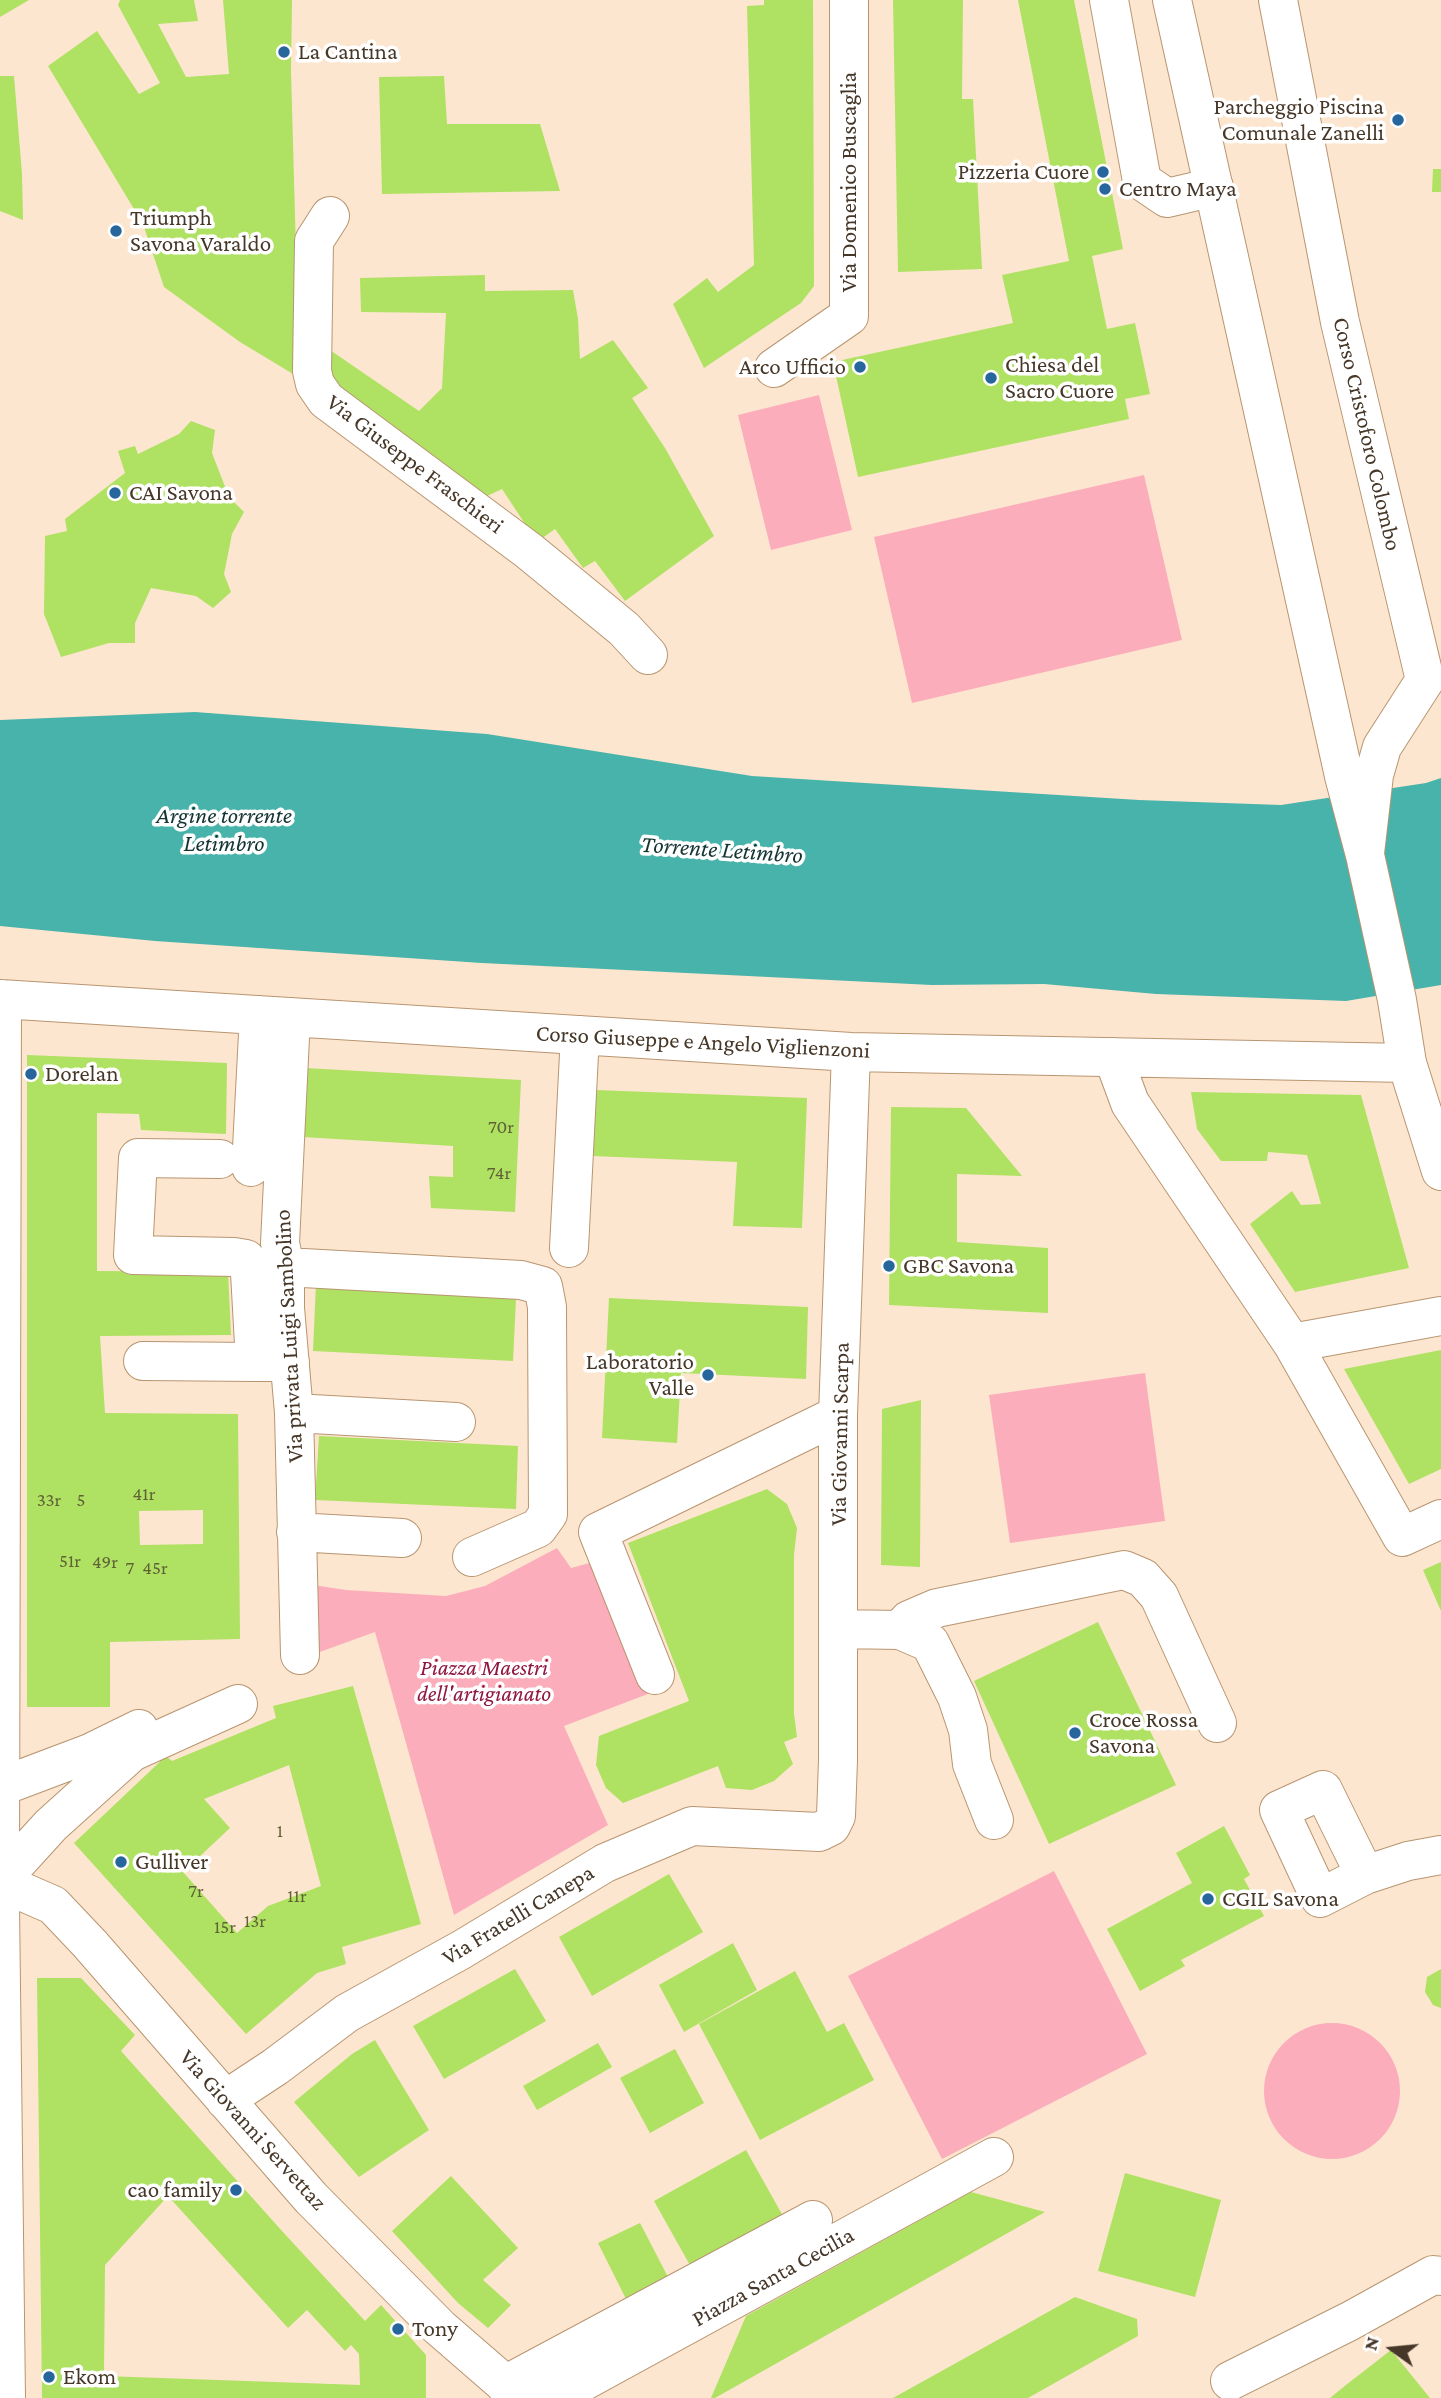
<!DOCTYPE html>
<style>
body{margin:0}
#map{position:relative;width:1441px;height:2398px;overflow:hidden;background:#fde6cf;font-family:"Crimson Pro",serif}
canvas{display:block}
.north{position:absolute;left:1357px;top:2314px;width:70px;height:70px;-webkit-text-stroke:5px #fff;paint-order:stroke;rotate:285deg;font-size:19px;font-weight:700;line-height:28px;text-align:center;color:#463728}
.north::after{content:'';display:block;margin:auto;width:24px;height:32px;background:#463728;clip-path:polygon(50% 0,100% 100%,50% 72%,0 100%)}
</style>
<div id="map">
<canvas width="1441" height="2398"></canvas>
<div class="north">N</div>
</div>
<script>
const context = document.querySelector('canvas').getContext('2d');
context.lineJoin = 'round';
function fillPath(path, color) {
  context.fillStyle = color;
  context.fill(path, 'evenodd');
}
function poly(rows) {
  const path = new Path2D();
  for (const r of rows) {
    if (r.length === 3) {
      path.moveTo(r[0] + r[2], r[1]);
      path.arc(r[0], r[1], r[2], 0, 2 * Math.PI);
      continue;
    }
    path.moveTo(r[0], r[1]);
    for (let i = 2; i < r.length; i += 2) path.lineTo(r[i], r[i + 1]);
  }
  return path;
}
function strokePath(path, color, width, dash) {
  context.strokeStyle = color;
  context.lineWidth = width;
  context.lineCap = dash ? 'butt' : 'round';
  context.setLineDash(dash || []);
  context.stroke(path);
}
function drawText(font, color, halo, rows, align = 'center') {
  context.font = font + ' "Crimson Pro",serif';
  context.lineWidth = 7;
  context.setLineDash([]);
  context.textBaseline = 'middle';
  context.strokeStyle = halo;
  context.fillStyle = color;
  for (const [text, x, y, turn = 0] of rows) {
    context.save();
    context.translate(x, y);
    context.rotate((+turn || 0) * Math.PI / 180);
    context.textAlign = isNaN(turn) ? turn : align;
    if (halo) context.strokeText(text, 0, 0);
    context.fillText(text, 0, 0);
    context.restore();
  }
}
fillPath(poly([
 [819,395,852,530,771,550,738,415],
 [1144,475,1182,640,912,703,874,537],
 [1145,1373,1165,1521,1010,1543,989,1395],
 [557,1548,571,1568,597,1561,653,1692,564,1726,608,1825,454,1915,375,1632,317,1653,313,1585,346,1590,446,1596,485,1586],
 [1054,1871,1147,2054,942,2159,848,1976],
 [1332,2091,68]
]), '#fcadbb');
fillPath(poly([
 [195,712,487,734,752,776,1139,800,1281,805,1426,783,1441,778,1441,985,1346,1001,1156,994,1044,984,932,985,482,963,155,941,0,926,0,720]
]), '#47b3aa');
fillPath(poly([
 [0,0,29,0,0,17],
 [120,0,194,0,198,21,158,24,186,77,229,74,223,0,292,0,291,71,298,324,303,380,240,342,164,287,143,224,48,66,97,31,139,94,160,83,118,5],
 [764,0,813,0,814,286,801,303,704,368,673,304,707,278,718,292,754,265,747,6,764,5],
 [893,0,963,0,962,99,973,99,982,269,898,272],
 [1018,0,1074,0,1123,249,1092,256,1107,329,1135,323,1150,394,1125,399,1129,419,858,477,833,362,1013,323,1002,275,1069,261],
 [0,76,14,76,22,174,23,220,0,211],
 [444,76,447,124,540,124,560,191,382,194,379,77],
 [1433,169,1441,169,1441,192,1432,192],
 [485,275,485,291,573,290,578,319,580,359,613,340,648,388,632,398,665,448,714,536,625,601,595,561,583,568,555,529,537,542,502,489,483,498,336,393,329,374,327,348,419,411,442,388,446,313,361,312,360,278],
 [191,421,215,430,212,453,229,497,244,512,232,534,224,574,231,592,213,608,196,596,151,588,135,623,135,643,109,643,61,657,44,614,45,536,67,531,65,519,125,473,118,451,135,446,138,454,179,434],
 [27,1055,227,1063,226,1134,141,1130,139,1114,97,1113,97,1271,228,1272,231,1335,100,1336,105,1413,238,1414,240,1639,110,1642,110,1707,27,1707],
 [203,1510,203,1544,140,1545,139,1511],
 [305,1068,521,1080,515,1212,431,1208,429,1176,453,1177,453,1146,303,1137],
 [595,1090,807,1098,802,1228,733,1226,737,1162,592,1156],
 [1191,1092,1361,1095,1409,1268,1295,1292,1250,1224,1292,1191,1301,1205,1321,1204,1307,1155,1268,1152,1267,1161,1221,1161,1197,1129],
 [891,1107,966,1108,1022,1176,957,1174,957,1242,1048,1248,1048,1313,889,1305],
 [316,1284,516,1299,513,1361,313,1351],
 [609,1298,808,1307,806,1379,681,1373,677,1443,602,1438],
 [1441,1350,1441,1469,1409,1484,1344,1369],
 [921,1400,920,1567,881,1565,882,1409],
 [319,1436,518,1446,516,1509,315,1500],
 [767,1489,787,1504,797,1528,794,1555,794,1714,797,1737,784,1742,793,1764,774,1781,752,1790,726,1788,718,1766,623,1803,606,1788,596,1765,599,1736,689,1701,628,1543],
 [1441,1562,1441,1611,1423,1570],
 [1098,1622,1176,1785,1049,1844,974,1681],
 [353,1686,421,1924,342,1947,346,1964,317,1973,246,2034,74,1843,166,1756,172,1761,276,1718,273,1706],
 [289,1765,321,1886,268,1906,237,1933,183,1872,230,1828,204,1799],
 [1224,1826,1250,1875,1244,1879,1264,1916,1181,1960,1185,1966,1140,1991,1107,1929,1192,1883,1176,1853],
 [669,1874,703,1932,592,1996,559,1937],
 [733,1943,757,1990,684,2032,659,1985],
 [515,1969,546,2021,444,2079,413,2026],
 [1441,1969,1441,2008,1433,2005,1425,1992,1427,1977],
 [795,1971,827,2032,844,2023,874,2080,760,2140,699,2024],
 [37,1978,81,1978,135,2035,121,2051,282,2231,365,2321,381,2305,426,2355,426,2398,42,2398],
 [168,2196,288,2328,307,2310,345,2351,351,2345,359,2354,360,2385,104,2376,105,2265],
 [375,2040,429,2130,359,2177,294,2102,352,2054],
 [598,2043,612,2067,537,2110,523,2086],
 [675,2049,704,2103,650,2133,620,2078],
 [746,2150,783,2216,691,2267,654,2201],
 [1125,2173,1221,2200,1195,2297,1098,2271],
 [451,2176,518,2248,483,2280,511,2305,488,2328,458,2303,392,2231],
 [971,2192,1045,2212,715,2398,711,2398,746,2316],
 [640,2223,668,2277,626,2299,598,2243],
 [1075,2297,1137,2319,1138,2336,1028,2398,893,2398],
 [1391,2350,1430,2398,1330,2398,1346,2385]
]), '#afe162');
const minor = poly([
 [1109,0,1142,181,1167,198,1214,187],
 [1278,0,1340,322,1425,680,1382,747,1374,775,1365,853],
 [330,216,314,241,312,371,315,384,326,400,529,551,624,629,648,655],
 [774,368,849,316,849,0],
 [0,999,851,1052,1407,1063],
 [291,1017,280,1243,285,1267,285,1308,294,1413,300,1655],
 [1113,1057,1130,1103,1292,1343,1402,1537,1441,1519],
 [220,1159,138,1158,133,1255,234,1257,246,1259,250,1273,255,1362,290,1362],
 [251,1167,259,1015],
 [569,1248,580,1035],
 [285,1267,521,1280,543,1286,547,1307,548,1514,538,1528,472,1557],
 [1292,1343,1441,1316],
 [143,1361,255,1362],
 [294,1413,456,1422],
 [296,1532,402,1538],
 [840,1629,900,1630,930,1643,957,1697,968,1730,972,1764,994,1820],
 [900,1630,909,1620,937,1608,1124,1570,1143,1578,1159,1596,1217,1723],
 [655,1675,598,1532,838,1415],
 [0,1787,90,1753,139,1729],
 [0,1864,2,999],
 [1365,1875,1320,1898,1279,1810,1323,1790,1365,1875,1408,1861,1441,1855],
 [0,1881,51,1825,132,1752,238,1704],
 [0,1882,53,1905,90,1944,311,2198,439,2327,521,2398],
 [0,1904,6,2398],
 [225,2100,275,2067,347,2013,461,1950,605,1863,692,1826,819,1832,831,1826,836,1816,838,1760,838,1415,851,1052],
 [1230,2381,1350,2321,1433,2275,1441,2276],
 [505,2385,813,2220],
 [553,2398,994,2157]
]);
const major = poly([
 [1172,0,1344,776,1365,855,1397,1000,1407,1063,1441,1171]
]);
strokePath(minor, '#b89570', 40);
strokePath(major, '#b89570', 40);
strokePath(minor, '#fff', 38);
strokePath(major, '#fff', 38);
for (const [x, y, r, color] of [
 [284,52,7,"#26669c"],
 [1398,120,7,"#26669c"],
 [1103,172,7,"#26669c"],
 [1105,189,7,"#26669c"],
 [116,231,7,"#26669c"],
 [860,367,7,"#26669c"],
 [991,378,7,"#26669c"],
 [115,493,7,"#26669c"],
 [31,1074,7,"#26669c"],
 [889,1266,7,"#26669c"],
 [708,1375,7,"#26669c"],
 [1075,1733,7,"#26669c"],
 [121,1862,7,"#26669c"],
 [1208,1899,7,"#26669c"],
 [236,2190,7,"#26669c"],
 [398,2329,7,"#26669c"],
 [49,2377,7,"#26669c"]
]) {
  const dot = new Path2D();
  dot.arc(x, y, r, 0, 2 * Math.PI);
  context.fillStyle = color;
  context.fill(dot);
  strokePath(dot, '#fff', 2.5);
}
drawText('19px', '#606236', null, [
 ["70r",501,1127],
 ["74r",499,1173],
 ["41r",144,1494],
 ["33r",49,1500],
 ["5",81,1500],
 ["51r",70,1561],
 ["49r",105,1562],
 ["7",130,1568],
 ["45r",155,1568],
 ["1",280,1831],
 ["7r",196,1891],
 ["11r",297,1896],
 ["13r",255,1921],
 ["15r",225,1927]
]);
drawText('23px', '#463728', '#fff', [
 ["La Cantina",298,52],
 ["Parcheggio Piscina",1384,107,"right"],
 ["Comunale Zanelli",1384,133,"right"],
 ["Pizzeria Cuore",1089,172,"right"],
 ["Centro Maya",1119,189],
 ["Triumph",130,218],
 ["Savona Varaldo",130,244],
 ["Chiesa del",1005,365],
 ["Sacro Cuore",1005,391],
 ["Arco Ufficio",846,367,"right"],
 ["CAI Savona",129,493],
 ["Dorelan",45,1074],
 ["GBC Savona",903,1266],
 ["Laboratorio",694,1362,"right"],
 ["Valle",694,1388,"right"],
 ["Croce Rossa",1089,1720],
 ["Savona",1089,1746],
 ["Gulliver",135,1862],
 ["CGIL Savona",1222,1899],
 ["cao family",222,2190,"right"],
 ["Tony",412,2329],
 ["Ekom",63,2377]
], 'left');
drawText('23px', '#463728', '#fff', [
 ["Via Domenico Buscaglia",849,182,-90],
 ["Corso Cristoforo Colombo",1367,434,77],
 ["Via Giuseppe Fraschieri",415,464,37],
 ["Corso Giuseppe e Angelo Viglienzoni",703,1042,3],
 ["Via privata Luigi Sambolino",289,1336,-93],
 ["Via Giovanni Scarpa",840,1434,-89],
 ["Via Fratelli Canepa",518,1915,-31],
 ["Via Giovanni Servettaz",253,2130,48],
 ["Piazza Santa Cecilia",773,2277,-29]
]);
drawText('italic 23px', '#901740', '#fff', [
 ["Piazza Maestri",484,1668],
 ["dell'artigianato",484,1694]
]);
drawText('italic 24px', '#133432', '#fff', [
 ["Argine torrente",224,816],
 ["Letimbro",224,844],
 ["Torrente Letimbro",722,850,4]
]);
</script>
